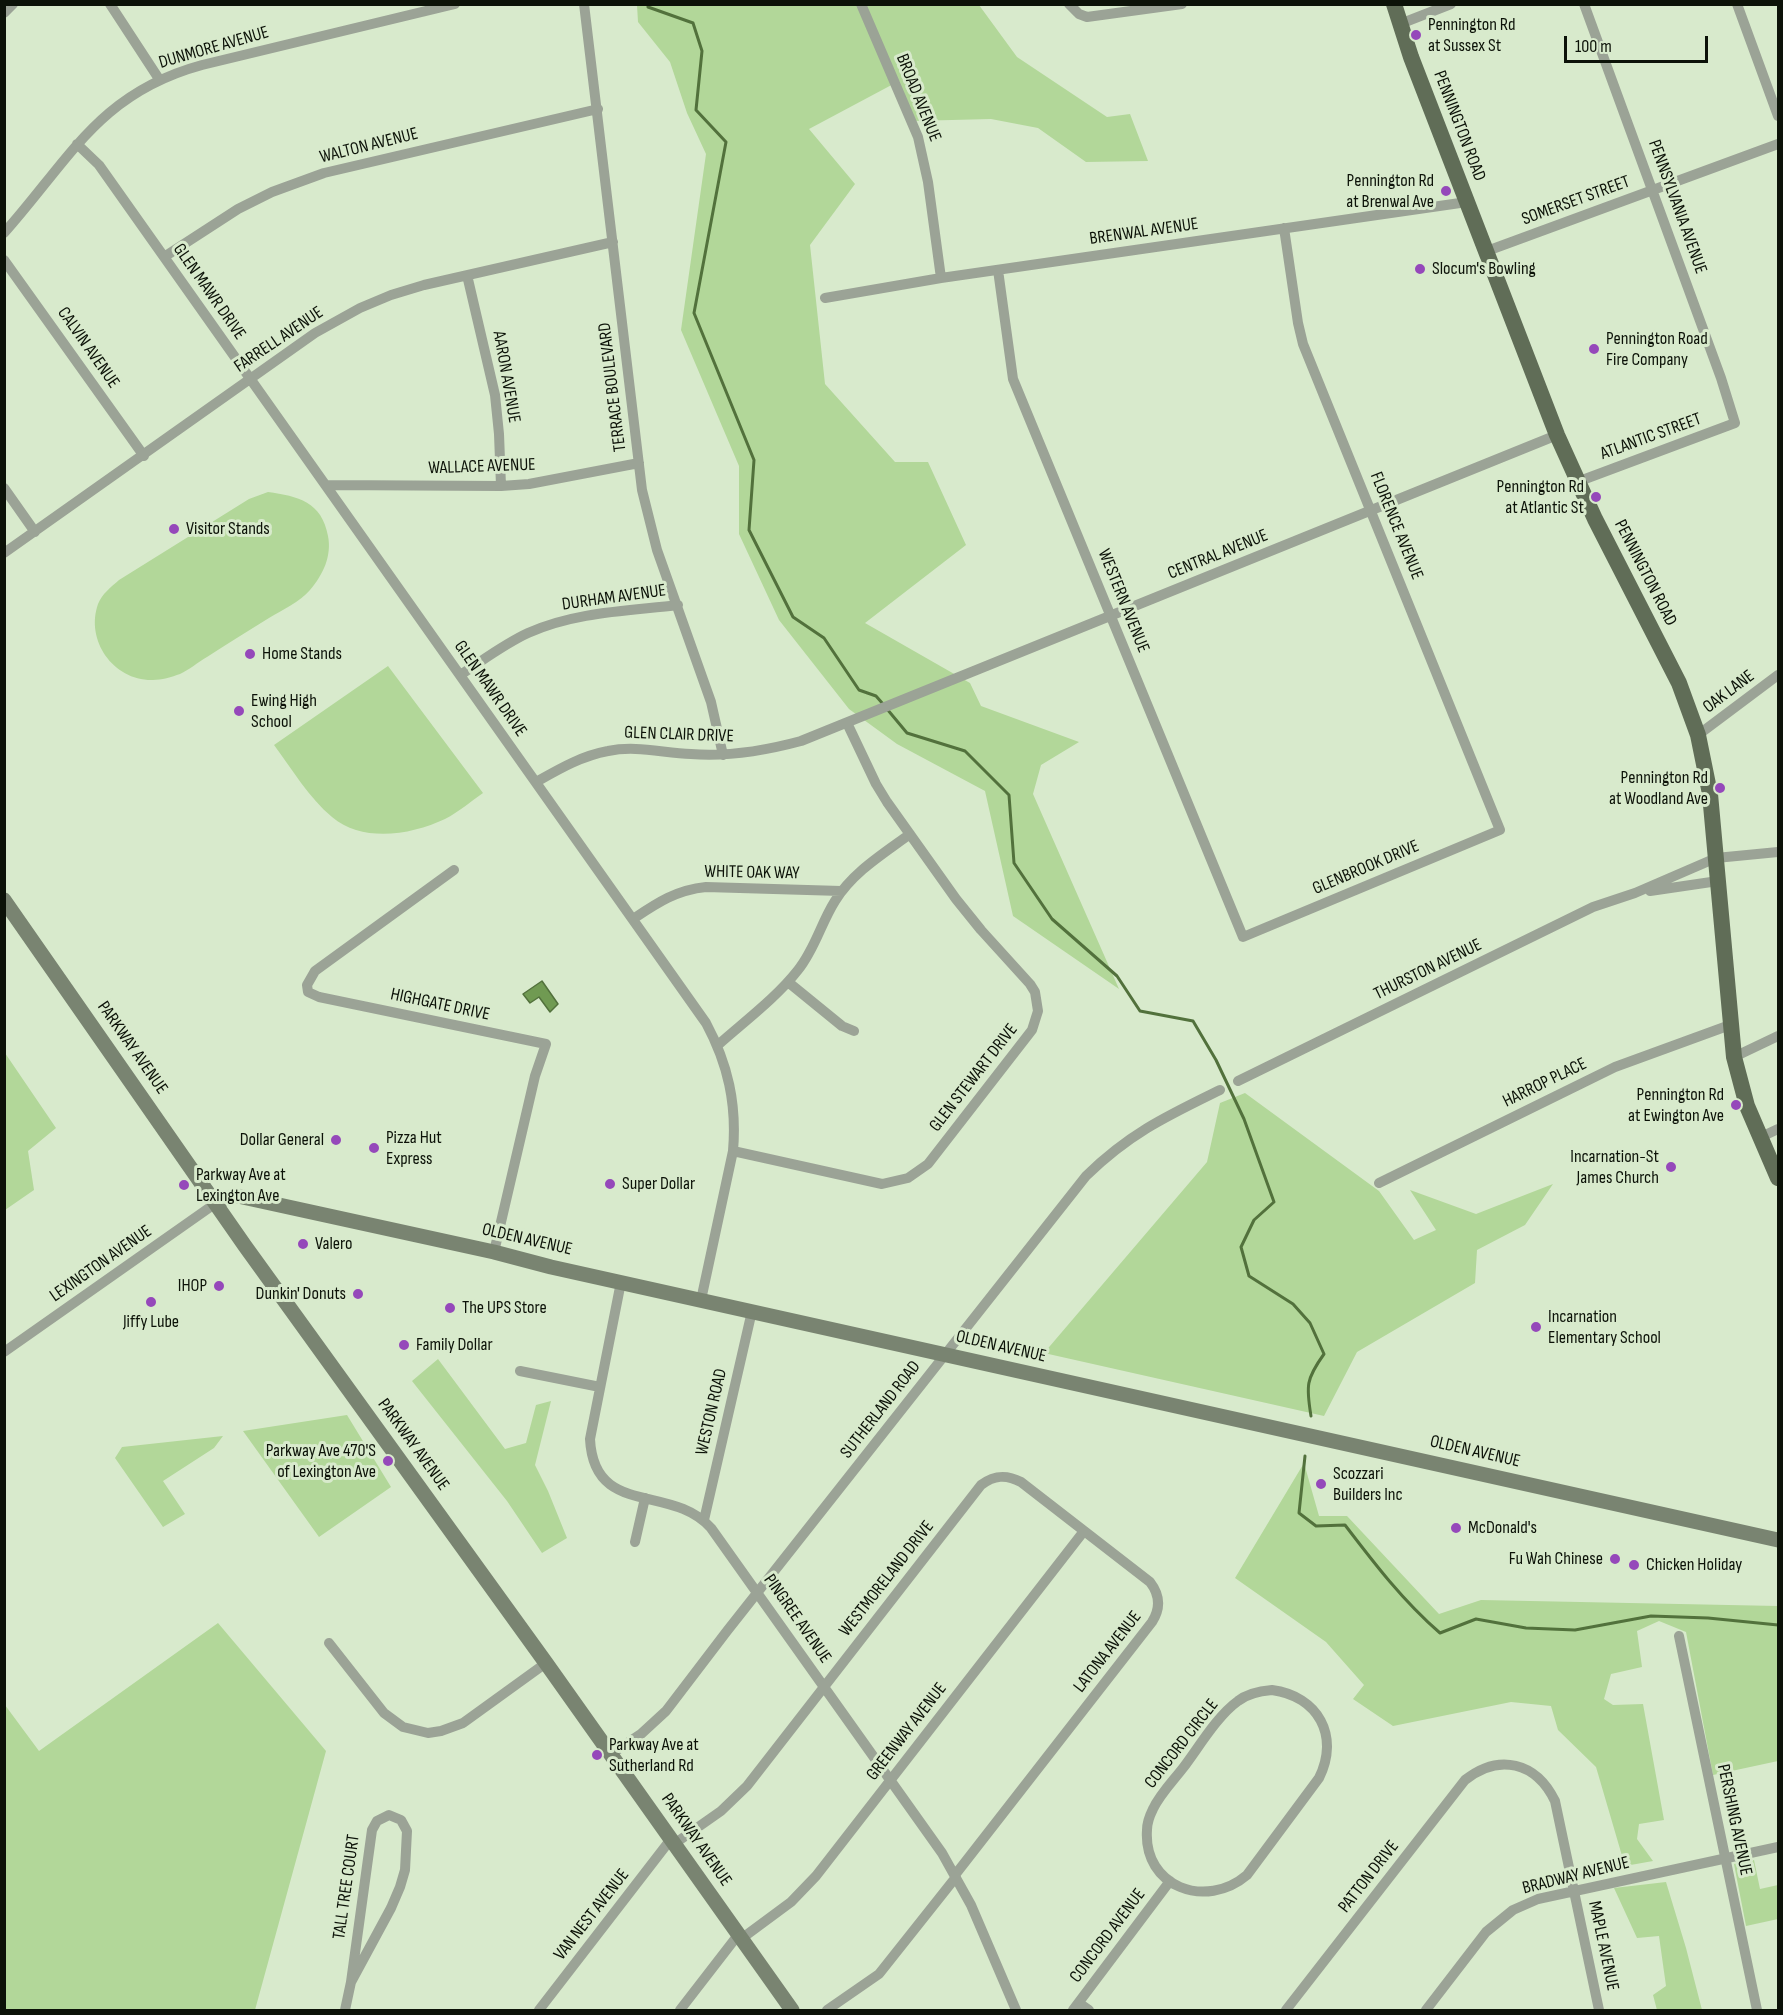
<!DOCTYPE html>
<style>
body{margin:0}
#map{position:relative;width:1783px;height:2015px;overflow:hidden;background:#d8eacc;font-family:"Sofia Sans Condensed",sans-serif}
canvas{display:block}
.frame{position:absolute;inset:0;border:6px solid #0c1208;pointer-events:none}
.scale{position:absolute;left:1564px;top:36px;width:144px;height:27px;box-sizing:border-box;border:3px solid #0c1208;border-top:0;padding-left:8px;font-size:18px;line-height:21px;white-space:nowrap;color:#0c1208;-webkit-text-stroke:4px #d8eacc;paint-order:stroke}
</style>
<div id="map">
<canvas width="1783" height="2015"></canvas>
<div class="frame"></div>
<div class="scale">100 m</div>
</div>
<script>
const c = document.querySelector('canvas').getContext('2d');
c.lineJoin = 'round';
function paint(path, color) {
  c.fillStyle = color;
  c.fill(path, 'evenodd');
}
function strokePath(path, color, width, dash) {
  c.strokeStyle = color;
  c.lineWidth = width;
  c.lineCap = dash ? 'butt' : 'round';
  c.setLineDash(dash || []);
  c.stroke(path);
}
function drawText(font, color, halo, rows, align = 'center') {
  c.font = font + ' "Sofia Sans Condensed",sans-serif';
  c.lineWidth = 6;
  c.setLineDash([]);
  c.textBaseline = 'middle';
  c.strokeStyle = halo;
  c.fillStyle = color;
  for (const [text, x, y, turn = 0] of rows) {
    c.save();
    c.translate(x, y);
    c.rotate((+turn || 0) * Math.PI / 180);
    c.textAlign = isNaN(turn) ? turn : align;
    if (halo) c.strokeText(text, 0, 0);
    c.fillText(text, 0, 0);
    c.restore();
  }
}
paint(new Path2D(`
 M637,5h342l38,52 90,60 23,-3 18,47 -62,1 -48,-34 -47,-9 -79,2 -13,-40 -90,48 46,55 -45,61 15,139 70,78h33l38,83 -101,78 105,60 11,23 98,36 -38,23 -8,29 86,195 -106,-73 -28,-125 -88,-47 -48,-35 -70,-89 -40,-86v-68l-58,-136 25,-176 -19,-41 -17,-51 -32,-40z
 M268,492c30,4 54,10 60,44 4,20 -5,39 -18,54 -10,12 -28,20 -41,28 -21,13 -42,26 -62,39 -9,5 -18,13 -27,17 -8,3 -19,6 -27,6 -39,1 -68,-39 -55,-76 4,-10 13,-17 21,-24l130,-81z
 M388,666l95,127c-12,8 -24,19 -38,26 -34,16 -82,24 -113,-2 -23,-19 -40,-48 -58,-72z
 M5,1053l51,75 -28,23 6,39 -29,20z
 M1245,1093l134,98 35,49 22,-10 -26,-40 66,24 77,-30 -28,41 -48,25 -2,33 -118,69 -33,64 -280,-63 163,-191 13,-59z
 M438,1359l67,90 21,-6 10,-38 15,-4 -16,64 13,26 19,47 -25,15 -35,-52 -95,-120z
 M347,1415l44,72 -72,50 -76,-106z
 M223,1436l-9,12 -51,33 22,33 -22,13 -48,-69 7,-11z
 M1304,1463l15,53h28l92,98 42,-14 297,6v155l-65,14 -27,-143 -27,-11 -22,10 5,36 -31,7 -7,25 9,6 30,-1 21,116 -25,4 -2,15 16,22 -28,5 -29,-99 -38,-37 -7,-24 -40,-4 -118,24 -40,-27 11,-14 -38,-43 -91,-64z
 M218,1623l108,128 -71,259h-250v-305l34,46z
 M1754,1860l6,29 18,-4v34l-32,7 -12,-62z
 M1666,1882l20,66 16,62h-45l-4,-15 13,-9 -7,-50 -22,2 -23,-50z`), '#b2d799');
const water = new Path2D(`
 M542,981l16,23 -8,8 -11,-15 -9,6 -7,-9z`);
paint(water, '#709a52');
strokePath(water, '#52713c', 1.5);
strokePath(new Path2D(`
 M648,4v3l45,16 9,28 -6,59 30,32 -32,171 60,147 -5,70 44,87 31,21 35,52 17,6 7,8
 M887,709l20,24 58,18 44,44 5,68 38,56 65,57 23,35 53,10 23,39 28,59 30,83 -20,18 -13,27 8,29 44,28 17,19 14,31c-18,25 -18,32 -13,62
 M1305,1456l-6,57 17,13 29,-1c29,38 58,76 95,108l36,-14 50,9 49,2 76,-14 57,2 70,7`), '#52713c', 3);
strokePath(new Path2D(`
 M110,4l49,75
 M584,4l58,486 15,60 54,152 12,53
 M861,4l57,133 10,45 13,96
 M1069,4l10,10 8,3 95,-13
 M1737,4l41,112
 M4,13l9,-9
 M1400,24l51,-20
 M77,144l22,21 607,858c22,41 31,81 27,128l-32,149
 M4,233c66,-74 95,-140 198,-168l253,-61
 M1487,251l291,-107
 M164,257l74,-48 34,-17 52,-19 274,-64
 M4,260l140,196
 M998,270l15,109 230,558 257,-107 -197,-486 -5,-21 -14,-95
 M467,275l28,120 4,39 2,52
 M825,298l116,-20 526,-76
 M1577,482l158,-59 -14,-45 -137,-374
 M326,485l175,1 28,-2 110,-21
 M4,488l31,44
 M4,553l311,-220 45,-25 31,-13 33,-10 189,-43
 M460,675c22,-14 44,-31 68,-42 46,-21 99,-22 150,-28
 M1698,735l80,-60
 M536,782c23,-13 45,-26 72,-31 28,-6 55,2 83,3 38,3 73,-3 110,-13l756,-306
 M454,870l-139,101 -8,14 1,7 11,5 227,47 -11,32 -41,176
 M1650,891l68,-10
 M633,919c24,-16 43,-29 73,-32l135,4
 M788,982l54,44 12,5
 M718,1045c27,-24 58,-47 80,-75 17,-21 23,-47 37,-69 18,-29 48,-47 75,-67
 M1734,1057l44,-21
 M1238,1081l355,-174 42,-14 81,-35 62,-6
 M1761,1137l17,-8
 M733,1151l149,33 26,-6 20,-14 104,-134 6,-19 -3,-19 -5,-8 -49,-54 -25,-31 -69,-97 -11,-18 -29,-61
 M1379,1183l236,-116 115,-42
 M621,1282l-31,157c4,79 81,44 121,89l231,325 29,52 45,105
 M4,1352l212,-149
 M520,1371l80,16
 M704,1520l48,-209
 M635,1542l10,-44
 M1679,1636l78,374
 M329,1643l55,70 19,14 25,6 13,-2 22,-8 83,-60
 M1272,1690c46,6 68,46 47,88l-72,97c-41,35 -104,12 -100,-45 0,-7 3,-15 6,-21 7,-15 20,-28 30,-41 16,-21 34,-52 55,-67 10,-8 22,-10 34,-11z
 M611,1754l30,-20 25,-23 61,-80 359,-455c44,-43 81,-60 134,-86
 M389,1815l12,5 6,11 -2,39 -5,17 -9,21 -40,74 21,-152 5,-9z
 M674,1844l47,-33 26,-25 234,-301c13,-10 25,-11 40,-3l129,100c10,13 11,26 2,40l-197,253
 M741,1939l50,-37 25,-26 268,-345
 M1079,2003l10,7
 M345,2010l6,-28
 M539,2010l132,-171
 M680,2010l58,-75
 M827,2010l52,-36 77,-97
 M1073,2010l97,-129
 M1286,2010l179,-230c34,-27 71,-18 90,21l44,209
 M1426,2010l60,-78 27,-22 25,-11 240,-52`), '#9ba396', 10);
strokePath(new Path2D(`
 M4,900l241,346 301,417 246,347
 M216,1203l11,-5 11,-2 256,56 57,15 1227,273`), '#798471', 15);
strokePath(new Path2D(`
 M1394,4l17,53 146,378 38,84 84,164 19,52 12,59 24,263 13,49 31,72`), '#606d57', 16);
for (const [x, y, r, color] of [
 [1416,35,6,"#9548ba"],
 [1446,191,6,"#9548ba"],
 [1420,269,6,"#9548ba"],
 [1594,349,6,"#9548ba"],
 [1596,497,6,"#9548ba"],
 [174,529,6,"#9548ba"],
 [250,654,6,"#9548ba"],
 [239,711,6,"#9548ba"],
 [1720,788,6,"#9548ba"],
 [1736,1105,6,"#9548ba"],
 [336,1140,6,"#9548ba"],
 [374,1148,6,"#9548ba"],
 [1671,1167,6,"#9548ba"],
 [610,1184,6,"#9548ba"],
 [184,1185,6,"#9548ba"],
 [303,1244,6,"#9548ba"],
 [219,1286,6,"#9548ba"],
 [358,1294,6,"#9548ba"],
 [151,1302,6,"#9548ba"],
 [450,1308,6,"#9548ba"],
 [1536,1327,6,"#9548ba"],
 [404,1345,6,"#9548ba"],
 [388,1461,6,"#9548ba"],
 [1321,1484,6,"#9548ba"],
 [1456,1528,6,"#9548ba"],
 [1615,1559,6,"#9548ba"],
 [1634,1565,6,"#9548ba"],
 [597,1755,6,"#9548ba"]
]) {
  const dot = new Path2D();
  dot.arc(x, y, r, 0, 2 * Math.PI);
  c.fillStyle = color;
  c.fill(dot);
  strokePath(dot, '#d8eacc', 2);
}
drawText('18px', '#0c1208', '#d8eacc', [
 ["Pennington Rd",1428,25],
 ["at Sussex St",1428,46],
 ["Pennington Rd",1434,181,"right"],
 ["at Brenwal Ave",1434,202,"right"],
 ["Slocum's Bowling",1432,269],
 ["Pennington Road",1606,339],
 ["Fire Company",1606,360],
 ["Pennington Rd",1584,487,"right"],
 ["at Atlantic St",1584,508,"right"],
 ["Visitor Stands",186,529],
 ["Home Stands",262,654],
 ["Ewing High",251,701],
 ["School",251,722],
 ["Pennington Rd",1708,778,"right"],
 ["at Woodland Ave",1708,799,"right"],
 ["Pennington Rd",1724,1095,"right"],
 ["at Ewington Ave",1724,1116,"right"],
 ["Pizza Hut",386,1138],
 ["Express",386,1159],
 ["Dollar General",324,1140,"right"],
 ["Incarnation-St",1659,1157,"right"],
 ["James Church",1659,1178,"right"],
 ["Parkway Ave at",196,1175],
 ["Lexington Ave",196,1196],
 ["Super Dollar",622,1184],
 ["Valero",315,1244],
 ["IHOP",207,1286,"right"],
 ["Dunkin' Donuts",346,1294,"right"],
 ["The UPS Store",462,1308],
 ["Incarnation",1548,1317],
 ["Elementary School",1548,1338],
 ["Jiffy Lube",151,1322,"center"],
 ["Family Dollar",416,1345],
 ["Parkway Ave 470'S",376,1451,"right"],
 ["of Lexington Ave",376,1472,"right"],
 ["Scozzari",1333,1474],
 ["Builders Inc",1333,1495],
 ["McDonald's",1468,1528],
 ["Fu Wah Chinese",1603,1559,"right"],
 ["Chicken Holiday",1646,1565],
 ["Parkway Ave at",609,1745],
 ["Sutherland Rd",609,1766]
], 'left');
drawText('18px', '#0c1208', '#d8eacc', [
 ["DUNMORE AVENUE",214,48,-16],
 ["BROAD AVENUE",918,98,68],
 ["PENNINGTON ROAD",1459,126,69],
 ["WALTON AVENUE",369,146,-14],
 ["SOMERSET STREET",1576,201,-20],
 ["PENNSYLVANIA AVENUE",1677,207,70],
 ["BRENWAL AVENUE",1144,232,-8],
 ["GLEN MAWR DRIVE",209,292,55],
 ["FARRELL AVENUE",279,340,-34],
 ["CALVIN AVENUE",88,348,55],
 ["AARON AVENUE",506,377,80],
 ["TERRACE BOULEVARD",613,387,-97],
 ["ATLANTIC STREET",1651,437,-20],
 ["WALLACE AVENUE",482,467,-2],
 ["FLORENCE AVENUE",1396,526,68],
 ["CENTRAL AVENUE",1218,555,-22],
 ["PENNINGTON ROAD",1645,573,63],
 ["DURHAM AVENUE",614,598,-8],
 ["WESTERN AVENUE",1123,601,68],
 ["GLEN MAWR DRIVE",490,689,55],
 ["OAK LANE",1729,692,-37],
 ["GLEN CLAIR DRIVE",679,735,2],
 ["GLENBROOK DRIVE",1366,868,-23],
 ["WHITE OAK WAY",752,873,1],
 ["THURSTON AVENUE",1428,970,-26],
 ["HIGHGATE DRIVE",440,1005,12],
 ["PARKWAY AVENUE",132,1048,55],
 ["GLEN STEWART DRIVE",974,1078,-52],
 ["HARROP PLACE",1545,1083,-26],
 ["OLDEN AVENUE",527,1240,13],
 ["LEXINGTON AVENUE",101,1264,-35],
 ["OLDEN AVENUE",1001,1347,13],
 ["SUTHERLAND ROAD",881,1410,-52],
 ["WESTON ROAD",712,1412,-77],
 ["PARKWAY AVENUE",413,1445,54],
 ["OLDEN AVENUE",1475,1452,13],
 ["WESTMORELAND DRIVE",887,1579,-52],
 ["PINGREE AVENUE",797,1619,55],
 ["LATONA AVENUE",1108,1652,-52],
 ["GREENWAY AVENUE",907,1732,-52],
 ["CONCORD CIRCLE",1182,1744,-52],
 ["PERSHING AVENUE",1734,1820,78],
 ["PARKWAY AVENUE",696,1840,55],
 ["BRADWAY AVENUE",1576,1876,-14],
 ["PATTON DRIVE",1369,1877,-52],
 ["TALL TREE COURT",347,1887,-82],
 ["VAN NEST AVENUE",592,1915,-52],
 ["CONCORD AVENUE",1108,1936,-53],
 ["MAPLE AVENUE",1603,1946,78]
]);
</script>
